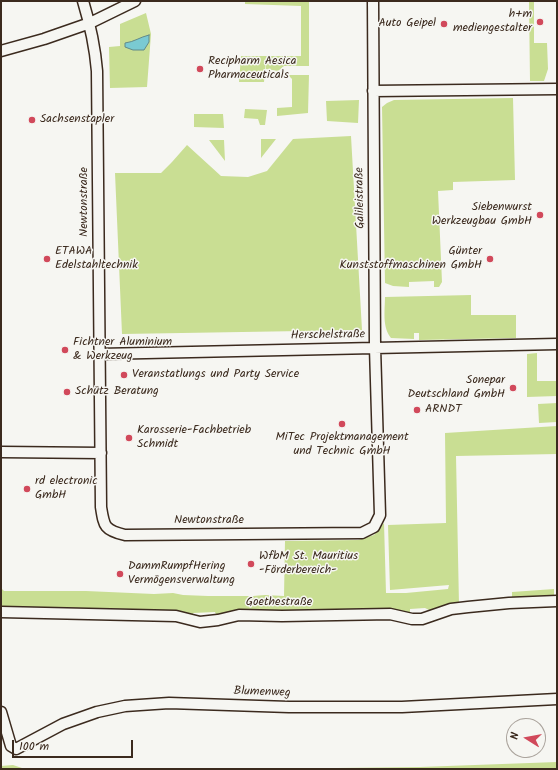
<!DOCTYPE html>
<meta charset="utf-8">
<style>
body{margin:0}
#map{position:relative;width:558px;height:770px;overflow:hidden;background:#f6f6f2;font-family:Kalam,sans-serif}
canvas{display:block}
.frame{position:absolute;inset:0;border:2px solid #3b2a1e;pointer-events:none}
.north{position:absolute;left:506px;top:718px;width:40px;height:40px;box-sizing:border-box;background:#f6f6f2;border:1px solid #aba49d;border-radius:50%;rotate:281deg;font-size:11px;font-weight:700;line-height:16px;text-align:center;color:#3b2a1e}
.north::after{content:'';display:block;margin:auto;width:14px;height:18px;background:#d1495b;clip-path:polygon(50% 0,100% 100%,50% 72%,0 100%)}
.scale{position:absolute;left:12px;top:740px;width:121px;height:18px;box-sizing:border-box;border:2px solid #3b2a1e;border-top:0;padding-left:5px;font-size:12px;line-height:14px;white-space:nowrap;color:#3b2a1e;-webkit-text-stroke:3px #f6f6f2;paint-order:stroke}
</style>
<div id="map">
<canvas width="558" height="770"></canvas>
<div class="frame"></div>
<div class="north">N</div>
<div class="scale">100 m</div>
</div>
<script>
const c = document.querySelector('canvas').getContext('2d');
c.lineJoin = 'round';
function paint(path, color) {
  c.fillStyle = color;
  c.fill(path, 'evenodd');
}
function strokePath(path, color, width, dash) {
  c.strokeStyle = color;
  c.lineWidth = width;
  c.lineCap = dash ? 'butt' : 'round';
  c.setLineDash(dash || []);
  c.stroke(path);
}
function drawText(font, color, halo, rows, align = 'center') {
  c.font = font + ' Kalam,sans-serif';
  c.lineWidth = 3;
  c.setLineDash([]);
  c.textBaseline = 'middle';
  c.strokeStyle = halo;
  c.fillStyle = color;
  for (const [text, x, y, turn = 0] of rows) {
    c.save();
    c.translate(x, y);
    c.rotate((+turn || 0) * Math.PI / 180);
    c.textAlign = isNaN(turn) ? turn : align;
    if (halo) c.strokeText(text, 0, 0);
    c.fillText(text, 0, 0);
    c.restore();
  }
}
paint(new Path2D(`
 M245,1h64v65h-25l-6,5 -12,-2v-8l-2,21h-25l2,-26h60v-50l-56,-2z
 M529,1h5v42h13l1,26 -4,12h-14z
 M146,13l5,21 -4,53 -37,1 -1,-41 11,-1v-22z
 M288,75h21l-1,38 -31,3v-8l15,-1v-28z
 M513,98l2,82 -62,2v8l-15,1 4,91 -3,5h-5v-6l-25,1v5l-16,-1 -8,-3 -3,-176 5,-4 7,-3z
 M359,100l-1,23 -31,-2 -1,-20z
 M245,109l22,1 -2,15h-5l-2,-6 -14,-1z
 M194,114h29l1,14 -30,-1z
 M351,136l11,194 -240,4 -7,-161h46l11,-11 15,-17 34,31 27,1 19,-6 26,-32z
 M261,139h15l-15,19z
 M209,140h15l1,21z
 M471,295v20h45v23l-97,2v-7h-5v6l-23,-1c-9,-11 -6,-28 -6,-41z
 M537,353v28h20v15l-30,1v-43z
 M557,403v19l-18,1 -1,-19z
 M557,426v28l-101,2 3,149 -26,7 -8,-4 -15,1v6l-193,2 -2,-5 -22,1 1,6 -193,-11v-27l1,8 2,2h82l68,3 19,-1 10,2 25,1h45l12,-1 19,1 1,-55 73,-1 16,-5 10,-12 2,70h20l42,-4 1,-4 -59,5 -2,-65 58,-2 -1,-90z
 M554,589v8l-42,2v-7z
 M557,762v7h-304l167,-2z
 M13,765l12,4h24h-48v-3z`), '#c9de93');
const water = new Path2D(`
 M149,35v7l-5,8h-11l-8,-3v-4c9,-1 15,-6 24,-8z`);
paint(water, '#7acad2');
strokePath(water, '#618a8a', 1);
const minor = new Path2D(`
 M83,1c7,23 12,46 14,70l4,436c3,19 3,23 24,28l237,-2 12,-6 6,-12 -5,-168 -2,-346
 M1,51l43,-12 46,-16 45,-22
 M373,91l184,-2
 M100,354l457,-10
 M1,452l100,1
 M1,612l175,4 24,6 18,-2 21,-5 43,1 108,-2 22,5h10l29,-10 17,-2 41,-4 48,-2
 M1,712l10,34 5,3 47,-25 34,-12 28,-6 44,-3 120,4h113l155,-8`);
strokePath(minor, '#3b2a1e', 13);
strokePath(minor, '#f6f6f2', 10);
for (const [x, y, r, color] of [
 [540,22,4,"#d1495b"],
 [444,24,4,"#d1495b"],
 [200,69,4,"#d1495b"],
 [32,120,4,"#d1495b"],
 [540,215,4,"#d1495b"],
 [47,259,4,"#d1495b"],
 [490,259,4,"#d1495b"],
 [65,350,4,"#d1495b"],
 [124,375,4,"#d1495b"],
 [513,388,4,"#d1495b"],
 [67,392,4,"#d1495b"],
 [417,410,4,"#d1495b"],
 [342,424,4,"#d1495b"],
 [129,438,4,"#d1495b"],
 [27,489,4,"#d1495b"],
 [251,564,4,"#d1495b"],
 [120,574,4,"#d1495b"]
]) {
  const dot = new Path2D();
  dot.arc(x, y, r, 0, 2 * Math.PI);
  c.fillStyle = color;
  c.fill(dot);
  strokePath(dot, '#f6f6f2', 1.5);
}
drawText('12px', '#3b2a1e', '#f6f6f2', [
 ["h+m",532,15,"right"],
 ["mediengestalter",532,29,"right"],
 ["Auto Geipel",436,24,"right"],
 ["Recipharm Aesica",208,62],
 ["Pharmaceuticals",208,76],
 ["Sachsenstapler",40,120],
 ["Siebenwurst",532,208,"right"],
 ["Werkzeugbau GmbH",532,222,"right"],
 ["ETAWA",55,252],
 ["Edelstahltechnik",55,266],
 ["Günter",482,252,"right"],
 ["Kunststoffmaschinen GmbH",482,266,"right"],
 ["Fichtner Aluminium",73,343],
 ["& Werkzeug",73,357],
 ["Veranstatlungs und Party Service",132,375],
 ["Sonepar",505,381,"right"],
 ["Deutschland GmbH",505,395,"right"],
 ["Schütz Beratung",75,392],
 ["ARNDT",425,410],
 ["Karosserie-Fachbetrieb",137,431],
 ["Schmidt",137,445],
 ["MiTec Projektmanagement",342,438,"center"],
 ["und Technic GmbH",342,452,"center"],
 ["rd electronic",35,482],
 ["GmbH",35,496],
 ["WfbM St. Mauritius",259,557],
 ["-Förderbereich-",259,571],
 ["DammRumpfHering",128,567],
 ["Vermögensverwaltung",128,581]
], 'left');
drawText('12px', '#3b2a1e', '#f6f6f2', [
 ["Galileistraße",361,198,-91],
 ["Newtonstraße",85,202,-90],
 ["Herschelstraße",328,336,-1],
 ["Newtonstraße",209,521],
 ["Goethestraße",279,603],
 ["Blumenweg",262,693,2]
]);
</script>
